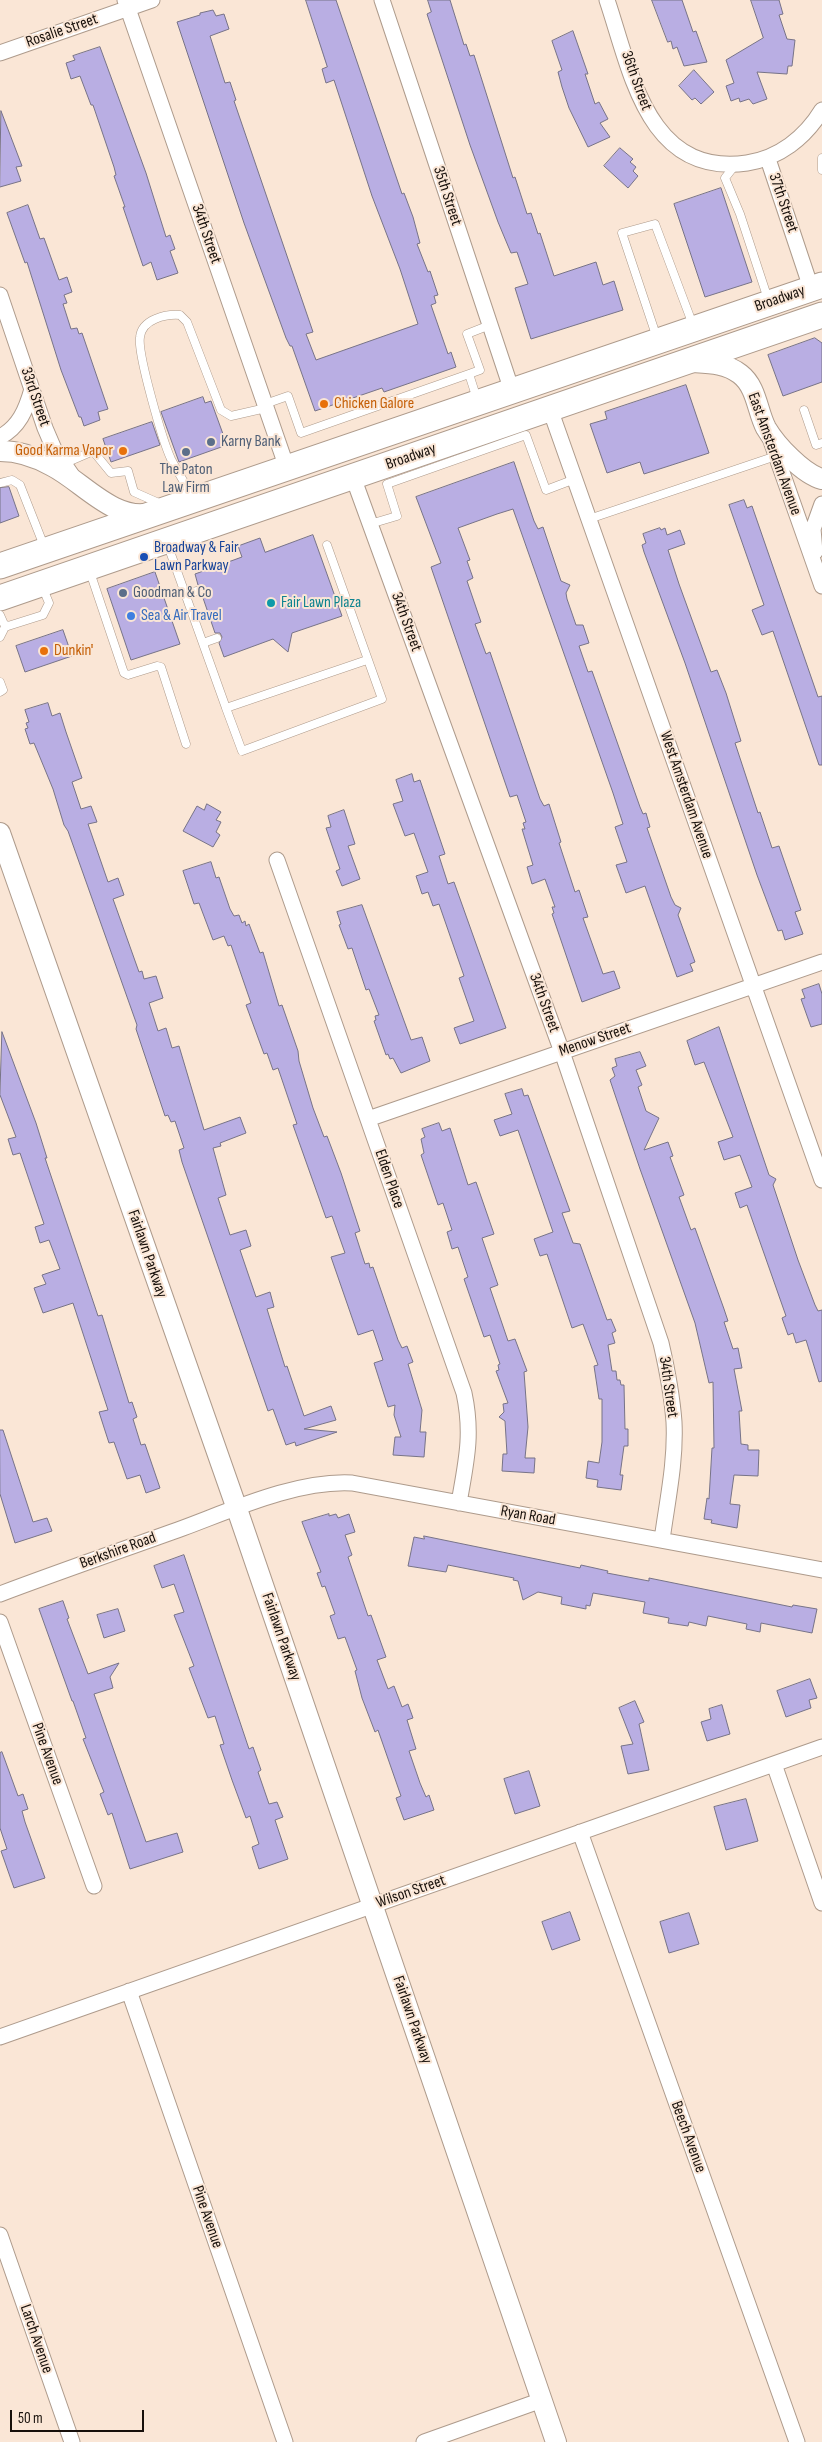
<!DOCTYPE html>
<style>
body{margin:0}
#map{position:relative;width:822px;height:2442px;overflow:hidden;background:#fae6d6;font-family:"Sofia Sans Condensed",sans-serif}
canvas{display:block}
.scale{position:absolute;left:10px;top:2410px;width:134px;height:22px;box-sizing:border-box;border:2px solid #17100b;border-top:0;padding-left:6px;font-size:15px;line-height:18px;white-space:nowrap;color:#17100b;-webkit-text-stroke:4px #fae6d6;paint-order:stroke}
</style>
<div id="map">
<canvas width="822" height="2442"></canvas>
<div class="scale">50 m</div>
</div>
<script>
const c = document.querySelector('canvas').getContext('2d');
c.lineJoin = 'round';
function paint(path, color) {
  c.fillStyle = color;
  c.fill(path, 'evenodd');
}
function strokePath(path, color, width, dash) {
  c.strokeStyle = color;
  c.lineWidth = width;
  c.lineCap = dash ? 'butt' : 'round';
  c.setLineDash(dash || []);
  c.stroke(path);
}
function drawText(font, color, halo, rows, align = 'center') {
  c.font = font + ' "Sofia Sans Condensed",sans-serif';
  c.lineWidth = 4;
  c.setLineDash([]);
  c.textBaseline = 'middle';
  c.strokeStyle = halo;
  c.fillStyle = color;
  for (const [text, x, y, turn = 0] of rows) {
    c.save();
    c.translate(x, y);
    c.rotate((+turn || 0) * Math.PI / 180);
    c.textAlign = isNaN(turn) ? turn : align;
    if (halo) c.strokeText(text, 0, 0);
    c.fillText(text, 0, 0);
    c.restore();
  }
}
const building = new Path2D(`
 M306,0h30l66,194 2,-1 9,24 7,26 -3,1 11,28 2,-1 8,24 -4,1 2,7 -5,2 17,49 3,-2 5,15 -72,25 -2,-4 -67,23 -23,-65h-2l-4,-8 -42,-115 -67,-201 23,-7v-2l13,-3 3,6 8,-2 5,15 -19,7 15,47 5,-1 6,18 -2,1 79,231 -7,2 10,26 102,-36 -18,-55 -28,-73 -38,-116 -8,3 -4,-14 5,-2z
 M428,0h22l14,45 2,-1 4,12 4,-1 39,123 2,-1 12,37 4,-1 7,21 2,-1 14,43 42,-14 7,23 11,-4 9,29 -92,29 -16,-51 13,-4 -11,-32 -6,1 -13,-31 -28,-77 -43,-131 4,-2z
 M652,0h30l11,32 3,-1 11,31 -23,4 -7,-19 -4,2 -2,-8 -3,1z
 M751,0h28l4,14 -4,1 8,24 8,1 -3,26h-4l-1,8 -30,-2 10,27 -14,5 -4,-5 -9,3 -1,-4 -8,3 -5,-15 8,-3 -8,-23 37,-22z
 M573,31l15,43h-3l10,30 4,-2 9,17 -8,4 10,14 -22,10 -19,-39 -7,-21 -4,-15 4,-2 -10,-29z
 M100,47l46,126 20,64 4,-2 5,14 -5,2 8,22 -21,7 -6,-18 -8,4 -20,-59h2l-11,-31 2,-1 -2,-8 -21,-62h-2l-11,-29 -9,3 -5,-16 9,-3 -2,-4z
 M694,70l20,22 -13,12 -6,-6 -3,2 -13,-14z
 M1,111l21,55 -6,1 5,14 -21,6z
 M620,148l13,11 -3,3 6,5 -3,4 5,5 -10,12 -24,-22z
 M721,188l31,94 -47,15 -31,-93z
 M28,205l12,34 4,-1 15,42 8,-3 5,15 -8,3 3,8 -4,1 8,25 6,-1 2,6 3,-1 26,76 -10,3 2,8 -16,6 -3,-9h-2l-18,-47 -34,-108 -2,1 -18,-50z
 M815,338l7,5v39l-39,14 -15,-41z
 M686,385l23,68 -65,21 -4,-12 -33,11 -17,-49 17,-5 -2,-7z
 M203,397l2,6 6,-2 16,44 -48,17 -18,-50z
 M152,422l8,23 -49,17 -8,-23z
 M514,462l20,59 4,8 5,-2 18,54 9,4 -4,8 1,6 9,26h7l6,18 -10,3 9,26 4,-1 48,136 3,7 3,-1 4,14 -3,1 24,69 4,8 6,3 -3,7 17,47 -5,2 3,7 -16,6 -32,-91 -19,7 -10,-28 11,-3 -12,-35 8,-3 -10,-31 -100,-284 -16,5 -39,14 12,32 -3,1 6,17 -6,3 14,41 -6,2 11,30 4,-2 50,147 4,7 5,-2 12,38 -2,1 16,49 4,-2 9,27 -5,1 20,56 11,-3 6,17 -38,14 -30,-88 2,-1 -2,-6h3l-10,-28 -13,5 -5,-17 6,-2 -11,-36h3l-2,-6 3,-1 -9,-27 -7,2 -79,-230 10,-4 -25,-66z
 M9,487l10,29 -19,7v-35z
 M744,500l3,8 5,-2 66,191 4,-1v69h-3l-46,-134 -11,4 -10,-25 12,-5 -35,-100z
 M660,528l1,2 4,-2 2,7 13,-5 5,14 -17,6 11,34 32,88 6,-2 9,23 15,48 -6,2 2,6 21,64 2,-1 12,36 7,-2 22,64 -6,2 8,22 -18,6 -3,-10 -4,1 -21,-56 -72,-212 -41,-111 -2,-7 4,-2 -3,-9z
 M313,535l29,81 -50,17 -4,19 -15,-13 -49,18 -5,-14 3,-6 -2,-4h-5l-13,-38 3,-7 -7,-3 -3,-11 47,-17 -4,-11 22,-8 5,14z
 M155,572l25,72 -49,16 -24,-71z
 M63,630l9,26 -47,16 -9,-26z
 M48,703l4,13 8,-3 6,19 16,46 -10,4 9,27 10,-3 6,16 -9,2 20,58 10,-4 6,17 -11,4 26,73 3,-1 2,8 12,-3 7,22 -14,5 9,28 8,-3 6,20 7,-2 25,84 36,-13 6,16 -26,10 1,3 -8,2 13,47 -8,3 12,37 16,-5 5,16 -11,4 16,47 14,-5 4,15 -7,2 18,58 2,-1 17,50 27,-10 5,14 -32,9 33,3 -41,14 -1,-4 -9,3 -13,-36 -5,2 -86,-249 -3,-12 5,-2 -9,-27 -4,1 -3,-7 -3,1 -29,-87 1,-4 -69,-194 -4,-6 -11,-36 -19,-46 -4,1 -5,-15 3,-1 -2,-5 3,-1 -4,-12z
 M412,774l2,8 6,-2 25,74 -6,2 9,28 6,-2 52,146 -46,16 -6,-16 20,-7 -15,-43 5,-2 -25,-72 -6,2 -5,-14 -6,2 -6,-18 12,-4 -14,-39 -9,3 -12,-32 10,-3 -7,-21z
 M207,804l14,8 -5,8 5,2 -5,10 4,3 -7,12 -30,-16 14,-25 7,4z
 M344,810l11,34 -7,2 12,33 -18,7 -6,-15 4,-2 -14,-41 5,-1 -3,-11z
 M211,862l5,16 3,-1 11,32 4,7 5,-1 3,8 3,-2 1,5 3,-2 11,29 3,-1 16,54 3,-1 16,46 1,10 14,47 11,29 3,-1 14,37 19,58 -5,2 10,31 4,-1 1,5 3,-1 25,73 4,8 5,-2 6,16 -5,2 14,46 -2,22h6l-2,25 -31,-2 2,-18h6l-7,-22 1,-10 -7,2 -14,-44 9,-3 -10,-30 -15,5 -27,-78 14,-4 -13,-37 -6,2 -33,-93 4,-1 -19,-56 -5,2 -6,-17 -3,1 -18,-49 5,-2 -20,-58 -3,1 -4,-10 -11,4 -14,-37 -5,1 -11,-33z
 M362,905l49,135 11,-3 8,24 -29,12 -8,-15 -3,1 -2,-5 -2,1 -12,-34 2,-1 -1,-4 4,-1 -10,-26 -3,1 -14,-42 -4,1 -9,-24 2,-1 -4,-12z
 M819,984l3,10v30l-11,3 -10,-28 4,-1 -3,-8z
 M719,1027l50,148 7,4 -3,6 25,75 17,45 3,6 4,-1v71l-3,1 -13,-42 -10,3 -3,-10 -5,2 -6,-17 4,-2 -39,-111 -7,3 -5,-15 17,-6 -12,-32 -16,5 -6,-18 15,-5 -29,-75 -9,3 -8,-24z
 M2,1032l34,91 11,35h-2l53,158 4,-1 27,88 3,-1 5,15 -4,2 8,26 4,-1 15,44 -14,5 -6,-18 -13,4 -13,-37 -5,1 -10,-31 9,-2 -35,-107 -30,10 -9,-25 12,-4 -4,-9 18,-6 -11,-29 -9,3 -5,-16 9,-3 -24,-71 -7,2 -5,-16 8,-2 -16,-42z
 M640,1052l6,14 -10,4 6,15 -4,2 8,24 13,7 -15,32 24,-8 5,14 -3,1 14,38 -5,2 12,33 4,-2 29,81 4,12 -4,1 9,27 5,-1 4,20 -8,1 8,42h-3l2,33 7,1v5h11l-1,26 -24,-1 -4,29 10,1 -3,23 -26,-5 1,-3 -8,-1 3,-21 2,1 3,-51h2l-1,-66 -4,1 -14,-60 -55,-154 -30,-89 5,-4 -3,-8 5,-2 -2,-7z
 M522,1089l2,7 4,-1 42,116 -8,2 11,30 7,1 27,76 4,-1 5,12 -4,2 3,10 -7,2 4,26h4l1,9h3l1,5h3l1,44h3v17h-4l-4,29h3l-2,15 -24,-3 1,-7 -12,-2 2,-17 11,2 3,-21v-43h-3l-5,-33 4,-1 -15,-41 -11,4 -25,-74 -7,2 -6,-17 19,-7 -35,-102 -18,6 -6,-16 18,-6 -7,-20z
 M439,1123l3,8 8,-3 18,57 8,-3 18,52 -12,4 16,47 -8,3 18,53 7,-2 12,32 -3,1 4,55 -3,31h10l-1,15 -32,-2 1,-17h4l-2,-33 -6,-4 5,-5 -1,-8 5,-1 -12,-32 3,-1 -1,-5 2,-1 -10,-29 -6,2 -20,-58 4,-2 -10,-30 -6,2 -5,-17 5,-2 -9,-27 -5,2 -17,-50 3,-2 -3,-14 4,-2 -3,-8z
 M0,1430h3l30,92 14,-4 5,13 -37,12 -15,-49z
 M329,1514v2l7,-2 2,4 11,-4 6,18 -10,3 7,20 -4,2 20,59 3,-1 15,42 -9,3 11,29 6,-3 8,21 6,-3 5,14 -6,2 9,29 -7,2 11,32 6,14 3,-2 5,15 -30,10 -8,-22 5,-2 -23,-66 -3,2 -13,-34 -7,-27 2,-1 -12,-33 -7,2 -8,-23 5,-2 -10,-28 -3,1 -5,-14 4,-1 -19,-50z
 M424,1536l156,32 1,-3 27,6 -1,2 42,8v-3l143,29 1,-2 24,4 -5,24 -51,-10 -1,9 -14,-3 1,-5 -39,-8 -2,10 -17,-4 -1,4 -20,-3 1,-5 -26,-5 2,-11 -52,-9 -3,13 -4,-1v4l-25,-5 1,-7 -24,-5 -15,8 -5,-19 -5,-1 1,-2 -66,-13 -2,7 -38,-6 6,-29 10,2z
 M184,1555l65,194 4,-2 8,23 -3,2 11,32 8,-2 6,15 -8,3 13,39 -29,10 -7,-22 7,-3 -9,-28 -4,2 -14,-38 -12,-35 4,-1 -9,-28 -7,2 -19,-50 5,-2 -20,-51 10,-3 -10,-28 -12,4 -8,-22z
 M63,1601l6,17 -2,1 21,55 31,-11 -9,14 3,11 -19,6 52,148 31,-9 6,19 -53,17 -18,-56 -4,2 -8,-21 4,-2 -21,-53 3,-1 -13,-37h-1l-33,-92z
 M118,1609l7,22 -21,7 -7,-23z
 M810,1679l7,19 -8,2 2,8 -25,9 -9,-26z
 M635,1701l9,21 -5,2 10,46 -21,4 -7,-28 12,-2 -14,-36z
 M722,1705l8,29 -23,7 -6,-19 10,-3 -2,-10z
 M2,1752l16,44 5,-2 5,15 -6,2 3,11 20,56 -31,10 -13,-37 6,-2 -7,-21v-75z
 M529,1771l11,35 -25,8 -11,-35z
 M746,1799l12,42 -32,9 -12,-43z
 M570,1912l10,28 -28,10 -10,-28z
 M689,1913l10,31 -30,9 -9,-31z`);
paint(building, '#b9aee3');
strokePath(building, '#777387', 1);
const service = new Path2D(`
 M822,158v12
 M736,164l-11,14 15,36 28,85
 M657,338l-35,-105 33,-9 38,101
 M469,374l8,25
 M265,404l23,-8 13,37 168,-59 11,-4 -13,-36 23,-9
 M804,410l12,35 6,-2
 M63,464l30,-13 18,22 17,-2 6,21 27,12
 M0,483l12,-3 8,5 24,61
 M192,496c-7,-13 -15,-25 -21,-37 -8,-17 -34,-106 -31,-122 2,-18 26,-23 40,-22l7,7 34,88 10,6 35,-8
 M589,519l187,-63
 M370,524l27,-8 -10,-32 139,-49 20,55 29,-11
 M167,543l59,165 141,-48
 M90,572l34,101 4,2 29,-9 4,1 25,77
 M185,594l15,-4
 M0,615l4,9 4,2 35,-11 6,-12 -7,-17
 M0,637l6,-12
 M203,643l14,-5
 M0,682l3,8 -3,2
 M226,708l16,43 140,-52 -55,-154`);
const minor = new Path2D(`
 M125,0l162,468
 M382,0l130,391
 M607,0c24,71 40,177 140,163 32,-5 58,-25 75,-53
 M0,53l152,-53
 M768,159l43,129
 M0,295l45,133 9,21 17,25
 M550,409l272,771
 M0,437c19,-10 26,-27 32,-48
 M771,441l51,145
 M353,477l209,575 99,291c6,26 11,52 13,79 2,40 -7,80 -12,118
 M815,552l-2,-23 9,-25
 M277,860l187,533c9,42 2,69 -5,110
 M368,1119l454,-157
 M0,1594c61,-23 122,-44 183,-66 51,-19 115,-48 169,-45l470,87
 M0,1622l94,264
 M774,1764l48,139
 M580,1832l217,610
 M129,1991l156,451
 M0,2037l822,-290
 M0,2235l72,207
 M424,2442l118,-42`);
const tertiary = new Path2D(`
 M692,362c17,1 34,1 48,12 17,13 17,37 26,54 10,17 37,46 56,51
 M0,451c18,0 36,6 52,15 30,15 62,56 99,47
 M0,833l237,676 319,933`);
const primary = new Path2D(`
 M0,566l822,-281
 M0,598l822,-283`);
strokePath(service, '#ae9b8c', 9);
strokePath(minor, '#ae9b8c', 17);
strokePath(tertiary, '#ae9b8c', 22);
strokePath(primary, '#ae9b8c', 27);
strokePath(service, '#fff', 8);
strokePath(minor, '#fff', 15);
strokePath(tertiary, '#fff', 20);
strokePath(primary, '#fff', 25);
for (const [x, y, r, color] of [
 [324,404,5,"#e8710a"],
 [211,442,5,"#5c6f8a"],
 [123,451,5,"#e8710a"],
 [186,452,5,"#5c6f8a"],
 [144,557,5,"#1a4fb4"],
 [123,593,5,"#5c6f8a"],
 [271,603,5,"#0f9aa8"],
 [131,616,5,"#3f7fe0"],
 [44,651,5,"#e8710a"]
]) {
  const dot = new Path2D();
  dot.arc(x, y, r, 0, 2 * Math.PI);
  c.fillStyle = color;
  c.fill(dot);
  strokePath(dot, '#fae6d6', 2);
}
drawText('16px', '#17100b', '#fae6d6', [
 ["Rosalie Street",62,31,-19],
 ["36th Street",636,81,70],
 ["35th Street",447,196,72],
 ["37th Street",783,203,71],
 ["34th Street",206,234,71],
 ["Broadway",780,299,-19],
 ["33rd Street",35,397,71],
 ["East Amsterdam Avenue",774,454,70],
 ["Broadway",411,457,-19],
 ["34th Street",406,622,70],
 ["West Amsterdam Avenue",686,795,71],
 ["34th Street",544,1003,70],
 ["Menow Street",595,1040,-19],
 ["Elden Place",389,1179,71],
 ["Fairlawn Parkway",147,1254,71],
 ["34th Street",668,1387,82],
 ["Ryan Road",528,1516,10],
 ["Berkshire Road",118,1551,-20],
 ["Fairlawn Parkway",281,1637,71],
 ["Pine Avenue",47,1754,70],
 ["Wilson Street",411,1892,-19],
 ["Fairlawn Parkway",412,2020,71],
 ["Beech Avenue",688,2137,70],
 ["Pine Avenue",207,2217,71],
 ["Larch Avenue",36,2339,71]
]);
drawText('16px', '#c56008', '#fae6d6', [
 ["Chicken Galore",334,404],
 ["Good Karma Vapor",113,451,"right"],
 ["Dunkin'",54,651]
], 'left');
drawText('16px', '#4e5e75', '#fae6d6', [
 ["Karny Bank",221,442],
 ["The Paton",186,470,"center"],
 ["Law Firm",186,488,"center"],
 ["Goodman & Co",133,593]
], 'left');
drawText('16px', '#164399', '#fae6d6', [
 ["Broadway & Fair",154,548],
 ["Lawn Parkway",154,566]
], 'left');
drawText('16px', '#0d838f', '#fae6d6', [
 ["Fair Lawn Plaza",281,603]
], 'left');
drawText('16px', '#366cbe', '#fae6d6', [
 ["Sea & Air Travel",141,616]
], 'left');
</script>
